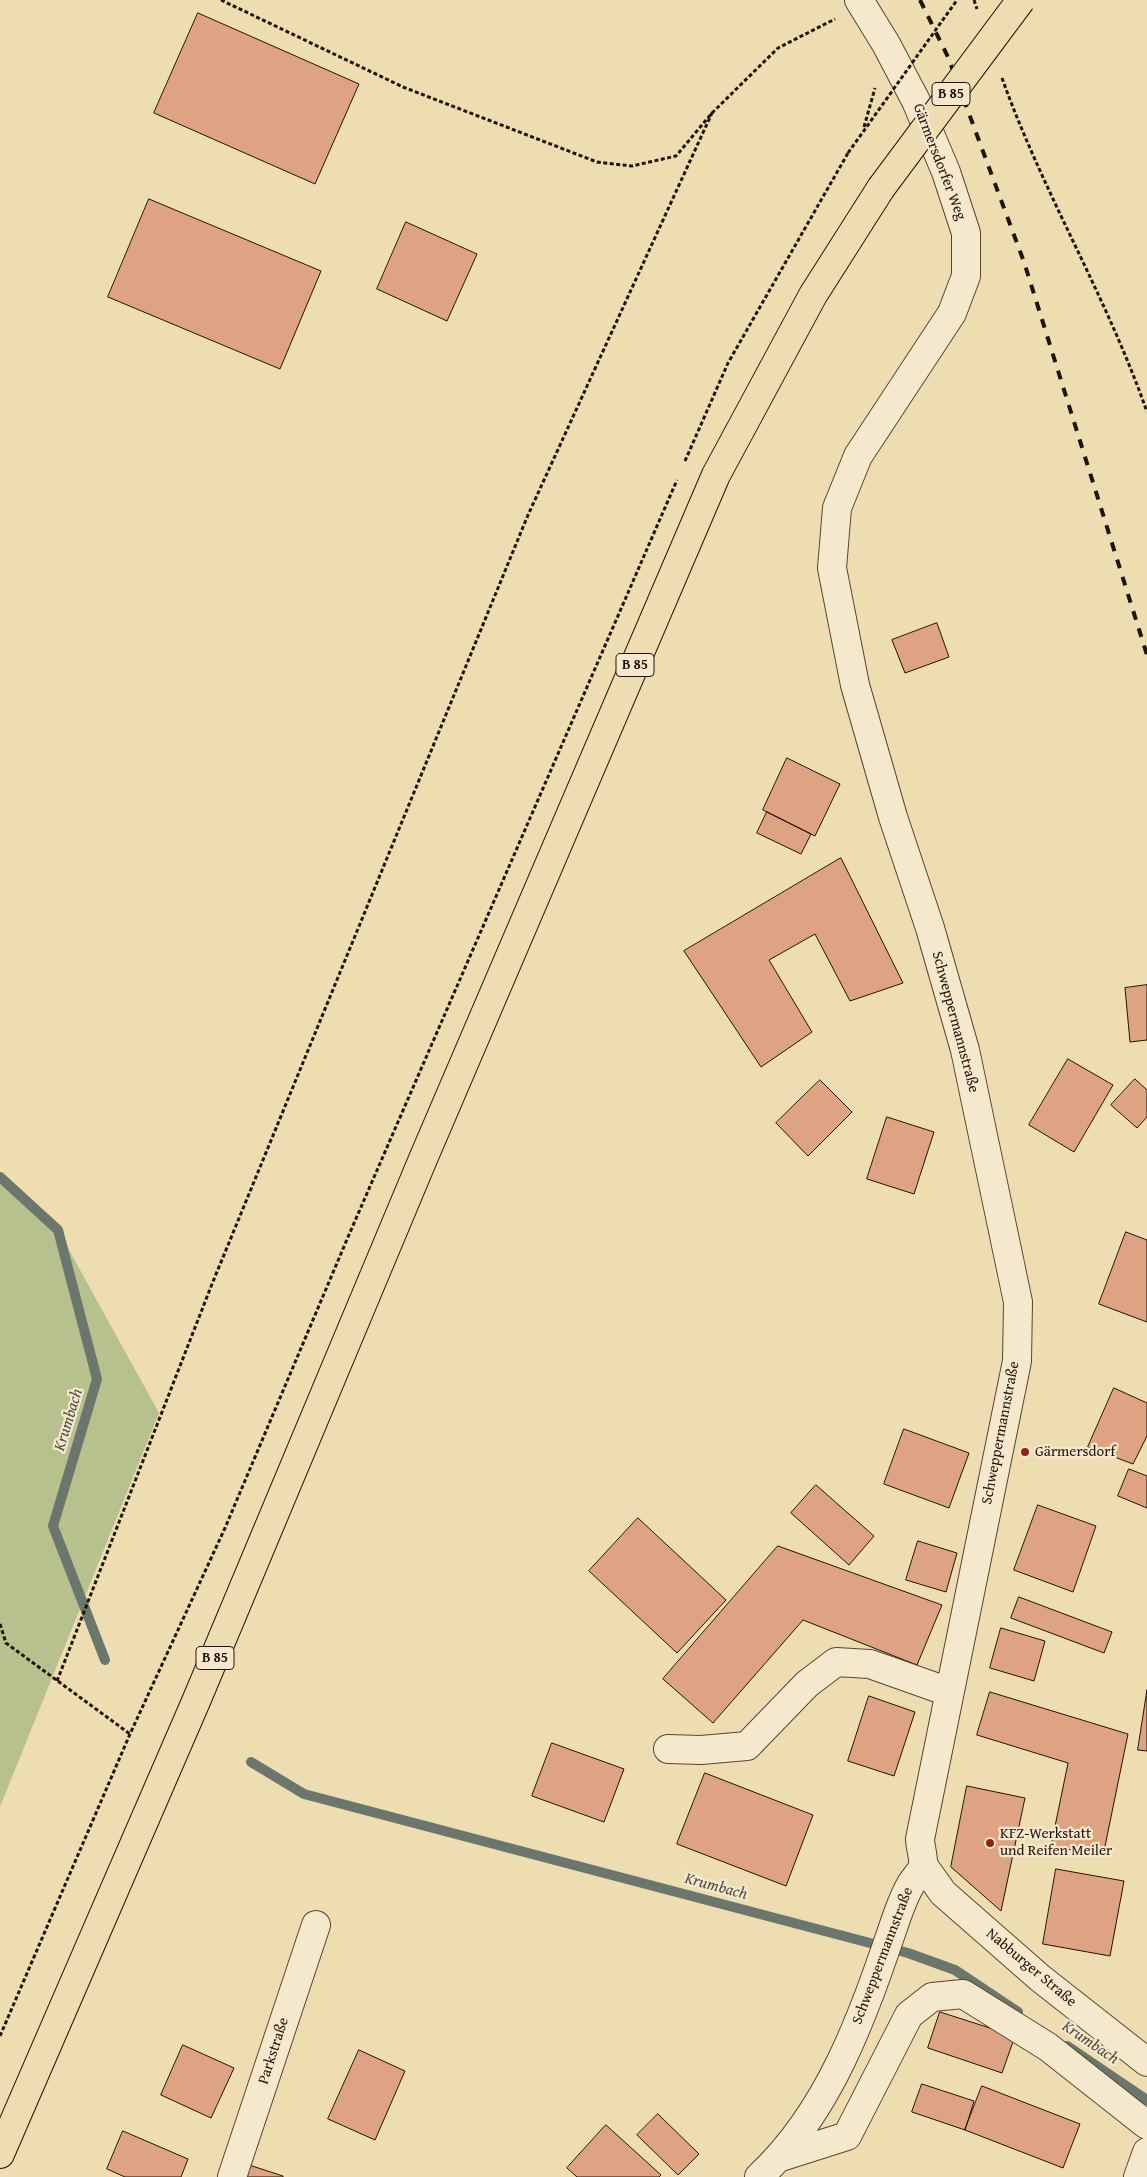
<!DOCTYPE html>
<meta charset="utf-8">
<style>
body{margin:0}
canvas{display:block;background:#efddb2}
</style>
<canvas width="1147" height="2177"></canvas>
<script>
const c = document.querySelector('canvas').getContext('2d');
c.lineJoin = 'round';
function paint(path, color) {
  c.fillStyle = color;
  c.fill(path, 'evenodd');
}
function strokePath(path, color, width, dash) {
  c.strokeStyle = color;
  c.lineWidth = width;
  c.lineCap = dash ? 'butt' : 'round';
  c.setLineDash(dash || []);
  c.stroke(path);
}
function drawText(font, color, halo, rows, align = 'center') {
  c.font = font + ' "Gentium Book Plus",serif';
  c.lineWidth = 4.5;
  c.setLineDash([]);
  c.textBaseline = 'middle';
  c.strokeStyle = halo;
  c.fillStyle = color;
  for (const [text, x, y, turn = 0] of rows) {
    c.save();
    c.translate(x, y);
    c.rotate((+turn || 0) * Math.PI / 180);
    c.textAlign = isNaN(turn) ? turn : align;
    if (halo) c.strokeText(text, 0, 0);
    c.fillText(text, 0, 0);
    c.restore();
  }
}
paint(new Path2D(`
 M0,1177l58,53 101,183 -159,394z`), '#b7c18d');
strokePath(new Path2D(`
 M0,1177l58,53 39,149 -44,147 52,134
 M251,1762l53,32 604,159 47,17 63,42
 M1067,2046l80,54`), '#6b776c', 10);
const building = new Path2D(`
 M198,13l161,71 -44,100 -161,-71z
 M149,199l172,72 -41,98 -172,-72z
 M406,222l71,32 -30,67 -70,-32z
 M937,623l12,34 -44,16 -13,-33z
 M787,758l53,26 -25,52 -52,-26z
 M767,812l44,22 -10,20 -44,-21z
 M841,858l62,125 -53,18 -35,-67 -46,26 43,72 -51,35 -77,-116z
 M1147,985v55l-17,2 -5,-54z
 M1068,1059l45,26 -39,67 -45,-27z
 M1135,1079l12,11v27l-10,11 -26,-23z
 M820,1080l32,32 -44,44 -32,-33z
 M887,1117l47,15 -20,62 -47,-15z
 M1126,1232l21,8v82l-48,-18z
 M1114,1388l33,15v33l-14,28 -45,-17z
 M904,1429l65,24 -20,55 -65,-24z
 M1129,1469l18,7v32l-29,-12z
 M816,1485l58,51 -25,29 -58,-52z
 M1038,1505l58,21 -23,66 -59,-22z
 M638,1518l88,82 -49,53 -88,-82z
 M918,1541l39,12 -11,39 -40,-12z
 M778,1546l164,59 -25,60 -114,-45 -90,103 -50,-44z
 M1019,1597l93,35 -8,21 -93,-35z
 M1001,1628l44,13 -11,40 -44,-13z
 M1147,1690v61l-9,-1z
 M990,1692l138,42 -25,122 -52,-10 17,-83 -91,-28z
 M869,1696l46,16 -21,64 -46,-15z
 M552,1743l72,26 -20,53 -72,-26z
 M705,1773l108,42 -27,71 -109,-42z
 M967,1786l58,12 -24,113 -50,-44z
 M1056,1869l68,12 -14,75 -67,-12z
 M940,2012l75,24 -13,37 -74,-25z
 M183,2045l51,23 -23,50 -50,-23z
 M359,2050l46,21 -30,69 -47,-21z
 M922,2084l52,17 -9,29 -53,-18z
 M982,2086l98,38 -17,44 -98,-38z
 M658,2114l41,40 -21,21 -41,-40z
 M606,2125l55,50 -2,2h-82l-10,-9z
 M123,2131l65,28 -7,18h-56l-18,-8z
 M246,2164l37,12v1h-42z`);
paint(building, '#dda382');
strokePath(building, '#24120a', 1);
const minor = new Path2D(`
 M668,1749l33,1 46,-4 60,-62 29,-22 34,2 79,28
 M923,1865l20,28 97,85 107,84
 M781,2157l66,-21 62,-121 23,-18 31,-3 85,53 99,78
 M232,2177l84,-252
 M759,2177c74,-69 106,-168 138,-261 4,-11 8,-22 14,-32 3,-5 11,-13 12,-19 1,-7 -3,-19 -3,-26l97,-478 1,-59 -53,-252 -35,-122 -37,-111 -38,-132 -23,-117 5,-60 21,-52 94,-143 14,-37v-43l-20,-61 -30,-71 -30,-57 -27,-44
 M1138,2177l9,-25`);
const major = new Path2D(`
 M0,2154l197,-455 226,-540 293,-684 97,-180 68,-107`);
strokePath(minor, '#574534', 30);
strokePath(major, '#24120a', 30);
strokePath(new Path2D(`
 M221,0l182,87 194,75 35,4 44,-10 36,-43 66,-65 57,-29
 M974,0l3,9
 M1002,78c41,115 105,219 145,334
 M864,127l11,-39
 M685,461l43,-98 120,-210
 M0,1624l6,19 124,91
 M57,1681l155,-397 316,-769 184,-402
 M0,2036l130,-302 95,-206 123,-291 329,-757`), '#24120a', 3, [4, 2.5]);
strokePath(minor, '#f5e9cd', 28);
strokePath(major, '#efddb2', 28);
strokePath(new Path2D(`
 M920,0l28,57 76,205 123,393`), '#24120a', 4, [9, 9]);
const majorBridge = new Path2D(`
 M881,188l140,-188`);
strokePath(majorBridge, '#24120a', 30, []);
strokePath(new Path2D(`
 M848,153l109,-153`), '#24120a', 3, [4, 2.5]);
strokePath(majorBridge, '#efddb2', 28);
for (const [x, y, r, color] of [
 [1025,1452,5,"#8f2418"],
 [990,1843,5,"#8f2418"]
]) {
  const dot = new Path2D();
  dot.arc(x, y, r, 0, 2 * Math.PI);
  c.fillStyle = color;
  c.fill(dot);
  strokePath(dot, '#f5e9cd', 2);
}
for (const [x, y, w] of [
 [951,94,38],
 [635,665,38],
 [215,1658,38]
]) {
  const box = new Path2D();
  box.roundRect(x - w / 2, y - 11.5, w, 23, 4);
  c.fillStyle = '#f5e9cd';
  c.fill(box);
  strokePath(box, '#24120a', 1);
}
drawText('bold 14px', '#24120a', null, [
 ["B 85",951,94],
 ["B 85",635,665],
 ["B 85",215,1658]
]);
drawText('15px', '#24120a', '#f5e9cd', [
 ["Gärmersdorfer Weg",939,162,69],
 ["Schweppermannstraße",955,1022,75],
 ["Schweppermannstraße",1001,1433,-79],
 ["Schweppermannstraße",883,1956,-69],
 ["Nabburger Straße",1031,1968,40],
 ["Parkstraße",274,2051,-72]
]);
drawText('15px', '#24120a', '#f5e9cd', [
 ["Gärmersdorf",1035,1452],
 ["KFZ-Werkstatt",1000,1834],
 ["und Reifen Meiler",1000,1851]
], 'left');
drawText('italic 16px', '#4d4d43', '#f5e9cd', [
 ["Krumbach",69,1420,-73],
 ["Krumbach",716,1887,15],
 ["Krumbach",1090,2043,34]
]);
</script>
